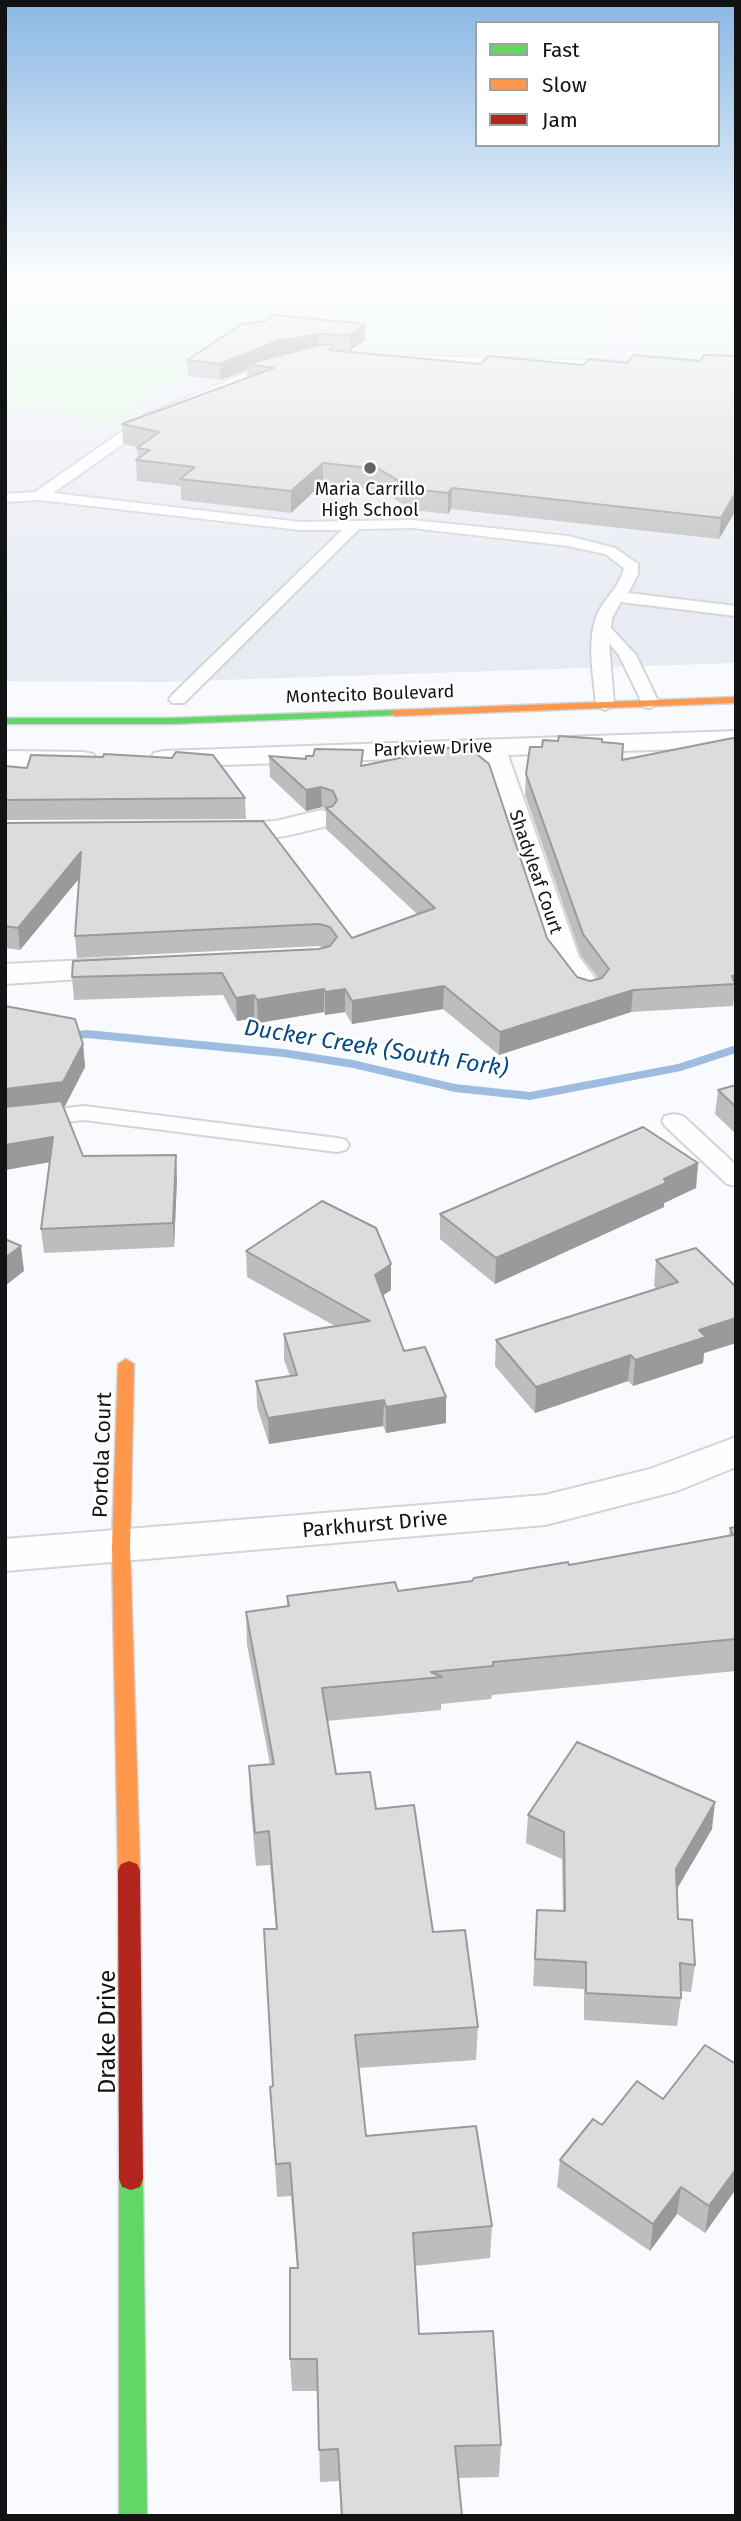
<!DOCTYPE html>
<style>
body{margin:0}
#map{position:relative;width:741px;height:2521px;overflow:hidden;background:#f8fafd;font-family:"Fira Sans",sans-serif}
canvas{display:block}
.frame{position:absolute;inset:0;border:7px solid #121314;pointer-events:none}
.legend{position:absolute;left:475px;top:21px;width:245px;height:126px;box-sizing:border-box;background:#fff;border:2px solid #a0a1a1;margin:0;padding:9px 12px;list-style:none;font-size:21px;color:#121314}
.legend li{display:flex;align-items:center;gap:14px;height:35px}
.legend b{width:35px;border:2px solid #a0a1a1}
</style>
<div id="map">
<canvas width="741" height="2521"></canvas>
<div class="frame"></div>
<ul class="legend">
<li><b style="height:9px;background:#63d668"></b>Fast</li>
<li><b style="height:9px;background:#ff974d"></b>Slow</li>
<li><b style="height:9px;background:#b3261e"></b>Jam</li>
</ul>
</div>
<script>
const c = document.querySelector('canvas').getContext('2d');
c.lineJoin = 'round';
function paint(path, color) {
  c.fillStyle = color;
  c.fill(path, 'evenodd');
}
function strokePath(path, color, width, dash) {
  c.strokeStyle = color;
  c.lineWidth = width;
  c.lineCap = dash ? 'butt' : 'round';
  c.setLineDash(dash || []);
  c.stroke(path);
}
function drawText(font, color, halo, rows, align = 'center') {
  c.font = font + ' "Fira Sans",sans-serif';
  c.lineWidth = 5;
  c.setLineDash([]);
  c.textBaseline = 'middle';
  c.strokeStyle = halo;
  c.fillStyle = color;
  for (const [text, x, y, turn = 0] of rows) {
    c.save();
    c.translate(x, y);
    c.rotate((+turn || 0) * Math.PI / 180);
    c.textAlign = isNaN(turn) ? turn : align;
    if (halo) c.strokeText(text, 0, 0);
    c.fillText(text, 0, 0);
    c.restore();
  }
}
paint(new Path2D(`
 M5,272h731v391l-574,19 -157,-1z`), '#e8ebf3');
paint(new Path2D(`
 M5,272h349l-85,63 -37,5 -227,-22z
 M393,272c58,0 146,-6 197,28 9,6 14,16 19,25l-6,15 -13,15 -34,2 -216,-21 -18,-10z
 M736,288v67l-72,5 -22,-17 -6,-16c20,-33 64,-35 100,-39z
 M5,327l208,21 6,3 -103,70 -111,-15z`), '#ddf6e0');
paint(new Path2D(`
 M87,1030l196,19 70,11 102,24 75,8 148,-28 58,-19v8l-55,18 -151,29 -75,-8 -102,-24 -70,-11 -196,-19 -25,3 -6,-4 6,-4z`), '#9dbcdf');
const lane = new Path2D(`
 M414,356l206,5 6,4 -6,4 -210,-6v-6z
 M278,360l4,1v6l-125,53 -104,73 247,29 113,-2 155,16 47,12 23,16v10l-10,19 108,13v10l-115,-14 -9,16 -1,10 25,27 23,48 -9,5 -6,-1 -25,-52 -10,-12 5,62 -9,5 -9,-5c-2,-28 -11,-67 3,-94 8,-15 21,-25 25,-43l-19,-14 -37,-8 -155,-18 -54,1 -175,174h-12l-3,-4 3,-4 170,-165h-42l-261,-30 -34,2v-8l30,-2 112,-78z
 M84,1106l253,32 9,2 3,5 -3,5 -9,2 -253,-32 -79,9v-14z
 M674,1114l9,2 53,49v21l-9,-2 -62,-58 -3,-5 3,-5z`);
const street = new Path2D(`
 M736,731v16l-228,8 71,202 26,34 -5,7 -11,3 -11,-3 -30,-39 -67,-203 -317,11 -10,-2 -4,-6 4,-6 10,-2z
 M5,751l78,1 10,2 4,6 -4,6 -10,2 -78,-1z
 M321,810l10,3 4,6 -4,6c-39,10 -84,22 -124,12l-4,-6 4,-6 69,-4z
 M126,958l11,3 5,7 -5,7 -132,9v-20z
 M736,1437v30l-59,24 -132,34 -540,46v-32l540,-44 105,-26z`);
const fast = new Path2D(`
 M395,710l4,1v4l-228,9h-166v-6h166z
 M131,2168l9,3 3,8 4,337h-28v-337l3,-8z`);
const slow = new Path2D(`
 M736,697v6l-341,13 -5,-3 5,-3z
 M126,1359l8,5 -4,183 10,323 -3,6 -8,3 -8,-3 -3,-6 -6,-323 6,-183z`);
const jam = new Path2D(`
 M129,1861l8,3 3,6 3,309 -3,8 -9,3 -9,-3 -3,-8 -1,-309 3,-6z`);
strokePath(lane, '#d3d4d7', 4);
strokePath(street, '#d3d4d7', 4);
strokePath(fast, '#d3d4d7', 3);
strokePath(slow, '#d3d4d7', 3);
strokePath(jam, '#d3d4d7', 3);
paint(lane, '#fefeff');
paint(street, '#fefeff');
paint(fast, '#63d668');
paint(slow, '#ff974d');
paint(jam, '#b3261e');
paint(new Path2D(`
 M365,324v16l-15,11 131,13 102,1 44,-2 73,-2 36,-5v154l-17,29 -268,-30 -3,5 -35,-4 -34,-20 -56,-7 -32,30 -110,-13v-14l-44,-5 -1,-21 2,-1 -1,-11 1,-1 -15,-3 -1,-20 125,-46v-8l-26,10 -33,-4 -1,-16z
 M736,740v258h-2l-1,8 -102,6 -132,43 -56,-46 -91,15 -7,-12 -20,3 -1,-3 -66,11 -4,-5 -17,3 -14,-26 -149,5 -2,-23 253,-29 -6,-2 -242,12 -2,-22 4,-58 -59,72 -15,-2v-125l258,-2 89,117 65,-24 -91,-85v-20l-4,-2 -16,4 -36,-34 -1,-21 94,10 184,172 30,39 13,4 9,-2 -18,-23 -56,-161 1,-21 16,-27 60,-5 21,2 -1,16z
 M5,766l240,32 1,21 -241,1z
 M5,1006l78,38 2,23 -20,39h-2l20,50 94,23 -3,68 -130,6 -3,-24 9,-67 -45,8z
 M736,1085v49l-21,-20 3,-24z
 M698,1163l-2,25 -32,15v4l-169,77 -55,-45v-25z
 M246,1251l145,39 -8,5 21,56 42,72 -60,10 -3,-7 -114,18 -12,-37 -1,-26 34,-5 -6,-16v-26l51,-8 -88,-49z
 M656,1260l80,27v56l-32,10 -1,10 -70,23 -5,-5 -93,32 -40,-47 1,-26 161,-51 -3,-3z
 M736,1527v144l-244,24 -1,4 -50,5v6l-114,11 9,53 40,35 102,218 -2,33 -118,8 8,68 126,90 -2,32 -75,8 4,68 82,111 -2,32 -41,1 4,38h-121l-2,-35 -19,1 -2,-91h-26l-2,-32 7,-91 -6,-72 -14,1 -7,-110 3,-1 3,-157 -6,-64 -14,1 -6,-67 -1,-33 21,-2 -23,-119 -1,-33 41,-6v-10l111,-5 74,-10 97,-16 160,-30 1,-7z
 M528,1815l184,14 -35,60 1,30 17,46 -4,27 -10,-1v7l-4,28 -93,-6v-31l-51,-3 4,-76 26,1 -1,-52 -36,-16z
 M736,2064v125l-31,44 -28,-19 -27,37 -93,-64 3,-27 42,-35 61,-26z`), '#bdbdbe');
paint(new Path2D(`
 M365,324v16l-15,11v-16z
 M319,334v16l-72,14v6l-26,10 -1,-16 57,-23z
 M323,463v20l-32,30v-22z
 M452,488l-1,21 -3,5v-21z
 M736,492v18l-17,29 2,-21z
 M321,787l1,20 -16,4v-21z
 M81,852l2,22 -63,76 -2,-22z
 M444,986l-1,23 -91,15v-23z
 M324,989v23l-66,11 -1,-23z
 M345,989v23l-20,3v-23z
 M633,990l-2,22 -132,43 1,-23z
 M254,995v23l-17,3 -1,-23z
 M83,1044l2,23 -20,39 -60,6v-23z
 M53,1137l3,24 -51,9v-25z
 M176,1155l1,24 -3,68 -1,-24z
 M698,1163l-2,25 -32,15v4l-169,77 1,-26z
 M21,1246l3,25 -19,15v-28z
 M391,1264v26l-16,11v-26z
 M736,1318v25l-32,10 -1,10 -70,23 2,-26 64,-30z
 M631,1355l-3,26 -93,32 1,-26z
 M446,1397v26l-60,10v-26z
 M384,1400l-1,26 -114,18 -1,-26z
 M715,1802l-3,27 -40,68 4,-28z
 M736,2169v20l-31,44 4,-27z
 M681,2187l-4,27 -27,37 3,-27z`), '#9a9a9b');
const building = new Path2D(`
 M273,315l92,9 -15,11 -31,-1 -42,7 -57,23 -33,-4 55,-36 24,-3z
 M319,345h15l-5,5 152,14 7,-8 95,9 6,-6 38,4 7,-8 66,6 4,-6 32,1v136l-15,26 -269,-30 -4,5 -35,-4 -34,-20 -56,-6 -32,28 -111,-12 15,-12 -59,-7 14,-10 -13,-2 22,-16 -37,-8 152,-56 -27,-4z
 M559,736l43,3v3l21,2 -1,16 111,-22 3,2v236h-4l3,8 -102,6 -133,42 -56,-46 -92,15 -7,-12 -20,3 -1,-3 -67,11 -3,-5 -18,3 -14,-25 -150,4 1,-16 246,-12 11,-3 7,-9 -7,-10 -11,-3 -244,12 6,-84 -63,76 -13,-2v-103l258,-2 89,117 83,-30 -109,-100 7,-2 4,-6 -4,-9 -12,-4 -15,3 -37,-34 37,3v-3h7l2,-7 48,1 -2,16 92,-19 9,6 11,-2 16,13 58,174 30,39 13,4 12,-3 7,-9 -26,-35 -57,-160 4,-27h12l1,-7 15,1z
 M176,752l37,3 32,43 -240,2v-34l22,2 4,-13 72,2 1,-3 68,4z
 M5,1006l70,13 8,25 -20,38 -58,7z
 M736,1085v22l-18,-17z
 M61,1101l22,55 93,-1 -3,68 -132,6 12,-92 -48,8v-38z
 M643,1127l55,36 -34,16 2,4 -170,75 -56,-44z
 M322,1201l54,27 15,36 -16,11 29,76 21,-4 21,50 -60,10 -2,-7 -116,18 -12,-37 41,-6 -13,-41 86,-13 -124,-70z
 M5,1239l16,7 -16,12z
 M696,1248l40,39v31l-37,12 7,7 -71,23 -4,-5 -95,32 -40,-47 182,-58 -22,-22z
 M736,1527v112l-243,23v4l-62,6 11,5 -120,11 14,86 34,-2 6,37 38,-4 19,127 32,-2 13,97 -123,8 11,101 110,-10 16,100 -79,7 6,101 74,-3 8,114 -46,1 7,70h-120l-4,-67 -19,1 -2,-91h-27v-91h8l-8,-105 -14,1 -6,-77 3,-1 -9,-157h13l-8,-98 -14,2 -6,-67 25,-2 -28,-152 43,-6 -2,-10 108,-14 3,9 74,-10 2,-3 94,-16 1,3 164,-30 -3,-7z
 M577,1742l138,60 -39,67 2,50 14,1 3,45 -15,-2 1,35 -95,-5v-31l-51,-3 2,-49 28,1 -1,-79 -36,-17z
 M705,2045l31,19v105l-27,37 -28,-19 -28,37 -93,-64 33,-41 9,6 35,-44 26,18z`);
paint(building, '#dcdcdd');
strokePath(building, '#9a9a9b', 2);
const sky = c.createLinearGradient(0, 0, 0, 625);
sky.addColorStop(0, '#8ab7e4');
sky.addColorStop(0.44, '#fcfdfe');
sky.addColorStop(1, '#fcfdfe00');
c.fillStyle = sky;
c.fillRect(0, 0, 741, 625);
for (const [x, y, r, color] of [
 [370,468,7,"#626466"]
]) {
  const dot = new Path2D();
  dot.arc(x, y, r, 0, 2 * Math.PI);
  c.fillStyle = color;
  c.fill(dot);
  strokePath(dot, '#fff', 2.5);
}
drawText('18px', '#121314', '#fff', [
 ["Maria Carrillo",370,490],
 ["High School",370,511]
]);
drawText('18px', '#121314', '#fff', [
 ["Montecito Boulevard",370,695,-2],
 ["Parkview Drive",433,749,-2],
 ["Shadyleaf Court",535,872,71]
]);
drawText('21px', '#121314', '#fff', [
 ["Portola Court",103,1455,-88],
 ["Parkhurst Drive",375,1525,-5]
]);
drawText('italic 23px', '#074984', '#fff', [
 ["Ducker Creek (South Fork)",376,1049,9]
]);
drawText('24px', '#121314', '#fff', [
 ["Drake Drive",108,2032,-90]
]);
</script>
